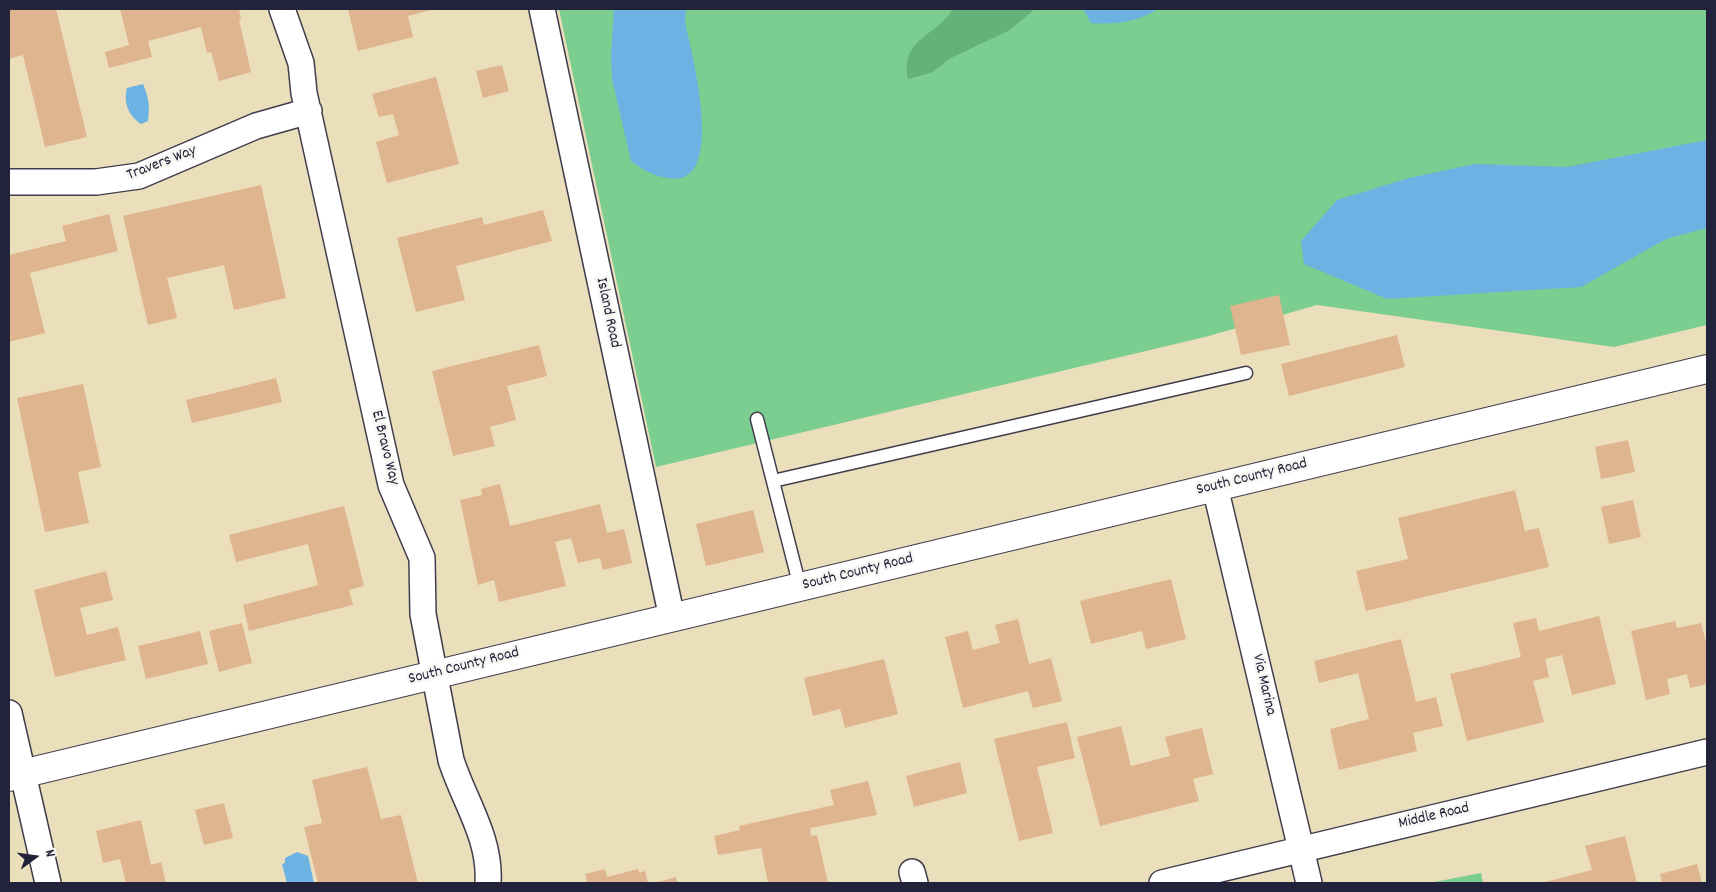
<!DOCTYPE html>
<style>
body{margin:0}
#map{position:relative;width:1716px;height:892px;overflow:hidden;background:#ebdeba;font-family:Dekko,sans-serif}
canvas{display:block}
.frame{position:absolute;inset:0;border:10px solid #22223b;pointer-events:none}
.north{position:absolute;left:10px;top:832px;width:50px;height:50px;-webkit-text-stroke:4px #f6f6f2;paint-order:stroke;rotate:76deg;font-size:14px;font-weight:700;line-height:20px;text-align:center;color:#22223b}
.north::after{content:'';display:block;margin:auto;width:18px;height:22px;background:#22223b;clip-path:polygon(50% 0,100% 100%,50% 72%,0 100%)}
</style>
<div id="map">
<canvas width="1716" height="892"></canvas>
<div class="frame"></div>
<div class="north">N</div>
</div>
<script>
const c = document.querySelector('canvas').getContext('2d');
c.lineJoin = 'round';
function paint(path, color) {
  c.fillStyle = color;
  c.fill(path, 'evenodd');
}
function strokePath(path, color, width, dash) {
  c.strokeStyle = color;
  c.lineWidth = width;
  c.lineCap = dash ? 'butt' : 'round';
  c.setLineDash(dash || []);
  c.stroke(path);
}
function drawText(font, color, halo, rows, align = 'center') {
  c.font = font + ' Dekko,sans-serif';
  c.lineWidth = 5;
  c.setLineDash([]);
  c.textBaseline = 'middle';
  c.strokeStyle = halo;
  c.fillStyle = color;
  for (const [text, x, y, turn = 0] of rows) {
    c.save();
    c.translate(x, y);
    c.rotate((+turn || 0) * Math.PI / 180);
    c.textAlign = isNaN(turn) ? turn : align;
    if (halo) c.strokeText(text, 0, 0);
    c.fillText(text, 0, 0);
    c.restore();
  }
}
paint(new Path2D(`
 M559,9h1148v316l-93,22 -297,-42 -112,32 -549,130z
 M1481,873l2,10h-54z`), '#7cce90');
paint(new Path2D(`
 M953,9h82l-25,21 -59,28 -20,15 -23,6c-8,-40 26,-41 45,-70z`), '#65b17a');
paint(new Path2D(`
 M614,9h72l-1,13c6,28 38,148 -5,156 -18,3 -36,-7 -49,-17l-19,-82 -1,-24z
 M1083,9h75c-21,13 -42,16 -67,14z
 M143,84c6,14 7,24 5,37l-7,3c-12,-8 -18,-21 -14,-36z
 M1707,140v88l-41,11 -85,48 -194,12 -83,-35 -3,-23 36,-41 72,-22 66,-14 92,3z
 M297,852l11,4 6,27h-27l-5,-19 3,-1v-5z`), '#6cb2e3');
paint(new Path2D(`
 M9,9h47l31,128 -42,10 -22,-92 -14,4z
 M120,9h119l2,10 -2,1 12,52 -32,9 -8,-29 -4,1 -6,-26 -53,14 4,16 -43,11 -4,-16 24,-7z
 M348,9h87l-27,7 5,21 -55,14z
 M502,65l7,26 -26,7 -7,-27z
 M436,77l23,87 -72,19 -11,-41 23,-7 -6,-21 -14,3 -7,-23z
 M261,185l25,113 -52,12 -10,-45 -57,13 10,40 -29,7 -25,-109z
 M543,210l9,31 -96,25 9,34 -49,12 -19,-74 85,-21 2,8z
 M109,214l9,37 -88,22 15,60 -36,9v-87l57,-14 -4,-15z
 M1279,295l11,50 -49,10 -11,-49z
 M1397,335l8,32 -116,29 -8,-32z
 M539,345l8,31 -40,10 9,34 -26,7 5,19 -42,10 -21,-85z
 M276,378l6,24 -90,21 -6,-23z
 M83,384l18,83 -23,5 11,51 -44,9 -28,-134z
 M1628,440l7,32 -34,7 -6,-32z
 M500,484l10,42 90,-22 7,29 17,-4 8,34 -29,7 -3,-12 -22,5 -7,-25 -16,4 11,44 -67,16 -5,-22 -16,5 -18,-85 22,-5 -1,-6z
 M1515,490l10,41 14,-3 10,39 -183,44 -10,-40 52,-12 -10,-41z
 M1633,500l8,37 -32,7 -8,-37z
 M344,506l20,80 -15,4 4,15 -104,26 -6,-26 75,-20 -10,-41 -72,18 -7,-27z
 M753,510l11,42 -58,14 -10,-42z
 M106,571l7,29 -33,8 7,27 31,-8 8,33 -71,17 -21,-87z
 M1171,579l15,60 -40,10 -4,-18 -51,13 -11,-43z
 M1599,616l17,68 -44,11 -10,-40 -17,4 4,18 -16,4 11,41 -77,19 -17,-67 71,-17 -8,-34 23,-5 3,13z
 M1018,619l11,45 22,-6 11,43 -29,7 -5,-17 -65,17 -18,-71 23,-6 5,19 27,-7 -5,-18z
 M1675,621l2,7 24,-5 6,23v38l-17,4 -3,-14 -20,5 3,15 -24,6 -15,-69z
 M242,623l10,40 -33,9 -10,-41z
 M200,631l8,33 -62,15 -8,-33z
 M1401,639l15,63 20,-5 7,29 -30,7 4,18 -78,19 -9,-41 39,-10 -11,-46 -39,10 -5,-22z
 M884,659l14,55 -53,14 -5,-19 -27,7 -9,-38z
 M1067,722l8,36 -38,9 16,66 -34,8 -25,-102z
 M1121,726l10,40 39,-10 -5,-19 37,-9 11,46 -20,5 6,22 -99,25 -23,-89z
 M960,762l7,31 -53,14 -8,-31z
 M367,767l14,52 20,-4 17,68h-100l-14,-56 18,-4 -10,-43z
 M868,781l9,34 -67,13 1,8 6,-1 11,48h-60l-7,-35 -43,7 -4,-19 26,-6 -1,-4 95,-21 -4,-15z
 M224,803l9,35 -29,7 -9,-35z
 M141,820l10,45 10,-3 5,21h-40l-6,-24 -17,4 -7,-32z
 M1625,836l12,47h-96l51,-13 -7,-24z
 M1697,864l5,19h-40l-2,-9z
 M605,869l2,8 31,-8 1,4 6,-2 3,12h-66l5,-2 -2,-7z
 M676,877l1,6h-22z`), '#deb58e');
const lane = new Path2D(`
 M757,419l43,168
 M773,481l473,-108`);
const street = new Path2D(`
 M282,9l19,54 3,30 87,392 31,73 1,56 28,146c13,41 40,78 37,123
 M542,9l130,609
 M9,182h87l43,-6 117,-50 53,-15
 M1215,487l94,396
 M9,713l39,170
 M912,872l3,11
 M1162,883l545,-131`);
const secondary = new Path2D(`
 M9,777l1698,-408`);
strokePath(lane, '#403e4e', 15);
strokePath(street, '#403e4e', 28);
strokePath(secondary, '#403e4e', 30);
strokePath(lane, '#fff', 12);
strokePath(street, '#fff', 25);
strokePath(secondary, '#fff', 28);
drawText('16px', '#22223b', '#f6f6f2', [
 ["Travers Way",162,164,-21],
 ["Island Road",607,313,78],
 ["El Bravo Way",384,448,76],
 ["South County Road",1252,478,-14],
 ["South County Road",858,573,-14],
 ["South County Road",464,667,-14],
 ["Via Marina",1263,685,77],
 ["Middle Road",1434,817,-13]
]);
</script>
